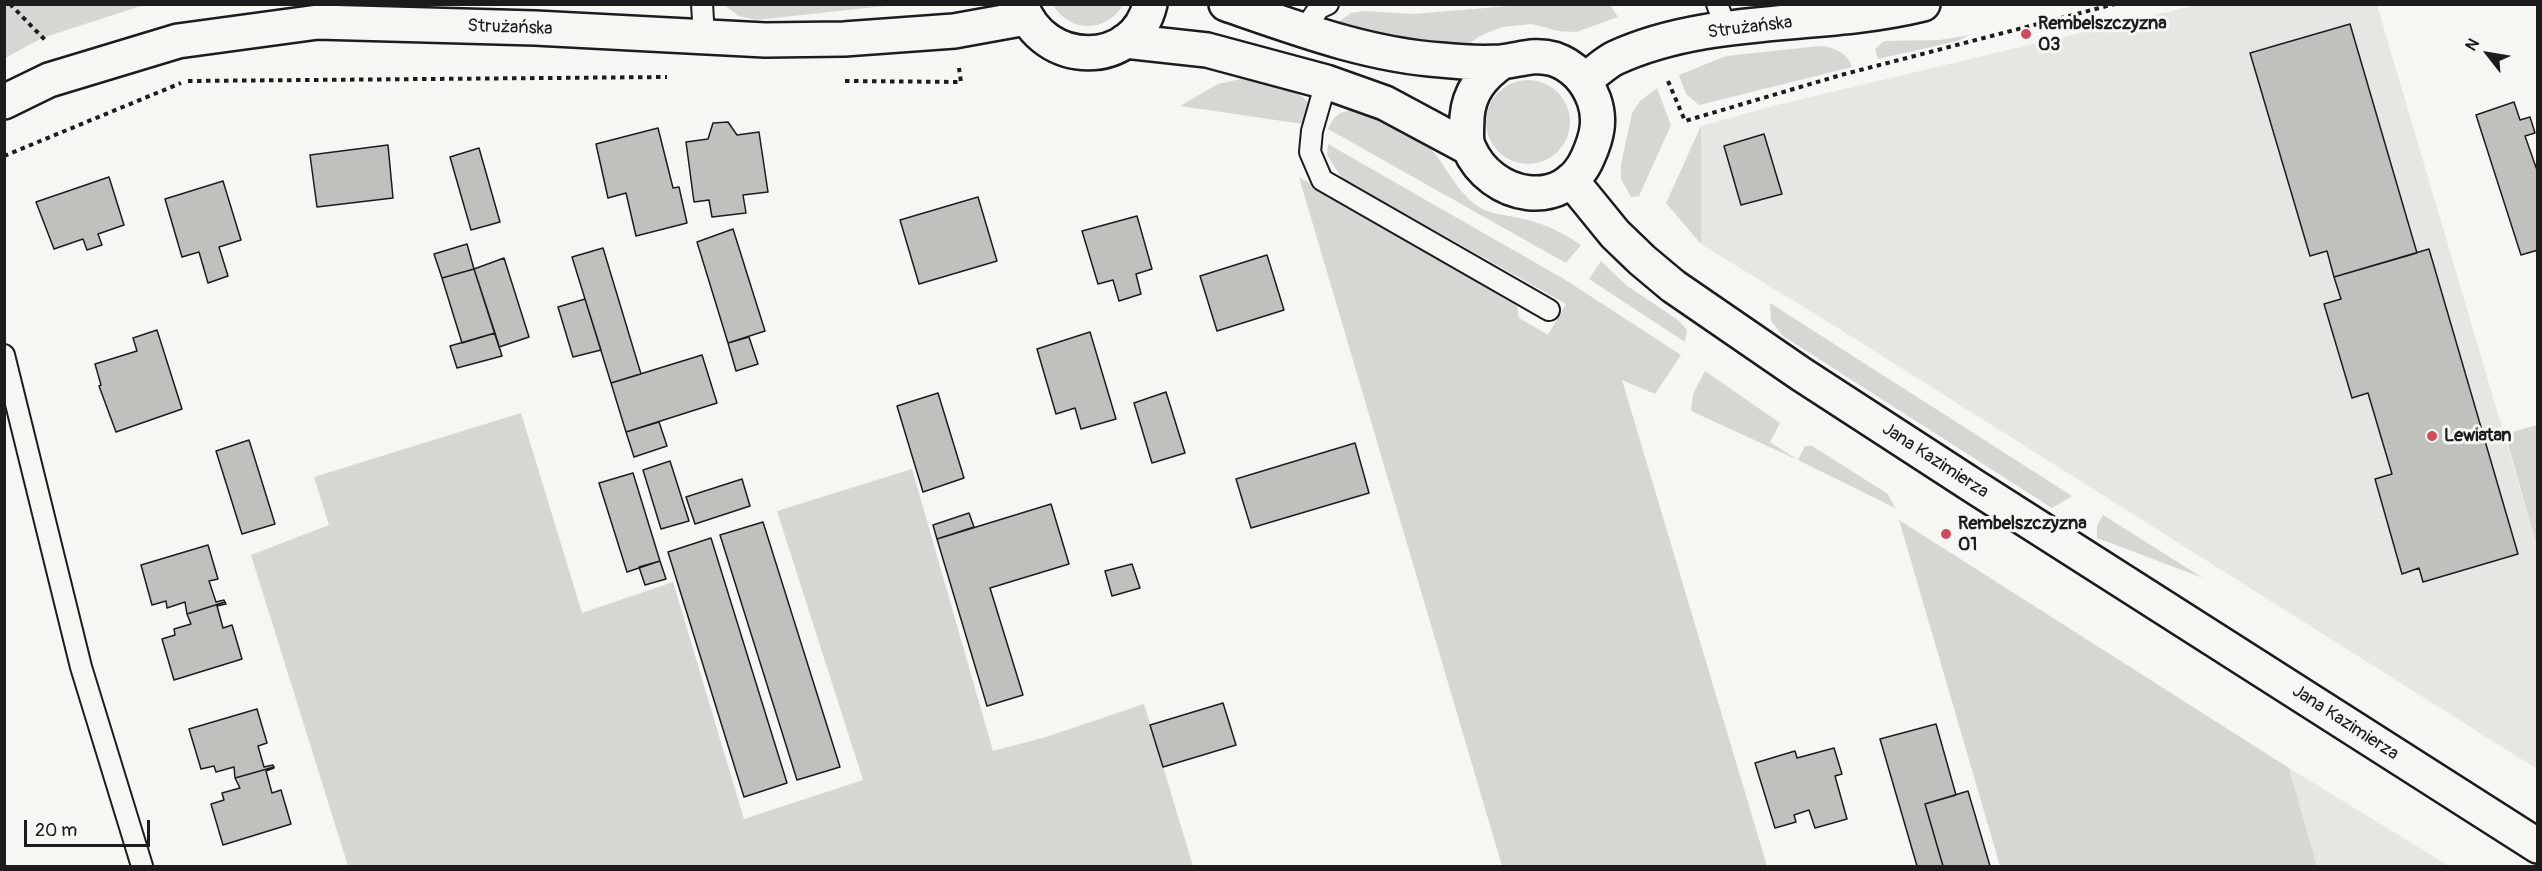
<!DOCTYPE html>
<meta charset="utf-8">
<style>
body{margin:0}
#map{position:relative;width:2542px;height:871px;overflow:hidden;background:#f6f6f2;font-family:Pangolin,sans-serif}
canvas{display:block}
.frame{position:absolute;inset:0;border:6px solid #1c1c1c;pointer-events:none}
.north{position:absolute;left:2458px;top:24px;width:60px;height:60px;-webkit-text-stroke:4px #f6f6f2;paint-order:stroke;rotate:301deg;font-size:16px;font-weight:700;line-height:24px;text-align:center;color:#1c1c1c}
.north::after{content:'';display:block;margin:auto;width:21px;height:27px;background:#1c1c1c;clip-path:polygon(50% 0,100% 100%,50% 72%,0 100%)}
.scale{position:absolute;left:24px;top:820px;width:126px;height:27px;box-sizing:border-box;border:3px solid #1c1c1c;border-top:0;padding-left:8px;font-size:18px;line-height:21px;white-space:nowrap;color:#1c1c1c;-webkit-text-stroke:4px #f6f6f2;paint-order:stroke}
</style>
<div id="map">
<canvas width="2542" height="871"></canvas>
<div class="frame"></div>
<div class="north">N</div>
<div class="scale">20 m</div>
</div>
<script>
const c = document.querySelector('canvas').getContext('2d');
c.lineJoin = 'round';
function paint(path, color) {
  c.fillStyle = color;
  c.fill(path, 'evenodd');
}
function strokePath(path, color, width, dash) {
  c.strokeStyle = color;
  c.lineWidth = width;
  c.lineCap = dash ? 'butt' : 'round';
  c.setLineDash(dash || []);
  c.stroke(path);
}
function drawText(font, color, halo, rows, align = 'center') {
  c.font = font + ' Pangolin,sans-serif';
  c.lineWidth = 6;
  c.setLineDash([]);
  c.textBaseline = 'middle';
  c.strokeStyle = halo;
  c.fillStyle = color;
  for (const [text, x, y, turn = 0] of rows) {
    c.save();
    c.translate(x, y);
    c.rotate((+turn || 0) * Math.PI / 180);
    c.textAlign = isNaN(turn) ? turn : align;
    if (halo) c.strokeText(text, 0, 0);
    c.fillText(text, 0, 0);
    c.restore();
  }
}
paint(new Path2D(`
 M2197,5h180l160,541v223l-696,-439 -140,-86v-118l76,-21z
 M2289,768l160,98h-132z`), '#e6e6e2');
paint(new Path2D(`
 M5,4h139v1l-102,33 -37,20z
 M1534,4l76,1 8,12 -42,15 -18,-1 -26,-7 -30,3 -22,9 -14,10 -42,1 -88,-23 15,-11 14,-2 48,3z
 M724,5h170l-138,15 -17,-4z
 M1053,5v-1l70,1c-17,28 -53,28 -70,0z
 M1970,35l-13,6 -79,18 -3,-10 9,-8 55,-1z
 M1820,46c14,1 28,7 32,21l-153,38 -13,-11 -7,-19 47,-19z
 M1241,79c21,5 56,6 68,25l-6,20 -123,-18 38,-22z
 M1486 122a42 42 0 1 1 84 0a42 42 0 1 1-84 0Z
 M1657,88l14,37 -32,71 -8,1 -10,-18v-15l11,-51 8,-12z
 M1355,110c26,11 61,21 80,44 14,18 24,40 44,53 13,8 29,8 44,12 22,5 39,13 58,26l-15,18 -238,-134c6,-14 12,-18 27,-19z
 M1701,126v118l-35,-41z
 M1328,144l236,135 117,76 -26,39 -33,-14 145,486h-265l-203,-689 218,129 2,12 29,17 18,-31 -224,-126 -15,-23z
 M1601,261l25,24 52,35 9,10 -2,12 -96,-63z
 M1770,303l302,193 -20,12 -269,-172 -12,-15z
 M1705,371l75,52 -10,19 28,18 7,-14h7l76,48 7,14 -97,-48 -107,-49 2,-17z
 M521,413l61,200 91,-31 71,237 119,-39 -86,-269 135,-42 81,282 53,-14 98,-33 49,162h-845l-97,-311 78,-30 -15,-48z
 M2537,425h1l-1,121 -32,-112z
 M2103,515l100,63 -106,-40v-12z
 M1899,520l390,248 28,98h-317z`), '#d6d6d2');
const building = new Path2D(`
 M2350,24l67,229 -83,24 -7,-26 -17,5 -60,-203z
 M2514,102l6,18 10,-3 5,16 -10,3 13,37v77l-17,5 -45,-140z
 M728,122l9,13 22,-3 9,60 -25,3 3,18 -34,4 -3,-17 -15,2 -8,-60 22,-3 5,-16z
 M658,128l15,60 6,-1 8,36 -51,13 -10,-43 -18,5 -12,-54z
 M1764,134l18,60 -41,11 -17,-59z
 M388,145l5,53 -76,9 -7,-52z
 M479,148l21,74 -29,8 -21,-73z
 M109,177l15,48 -26,9 4,11 -15,5 -4,-11 -29,10 -18,-47z
 M223,181l18,59 -22,7 9,29 -20,7 -9,-31 -17,5 -17,-58z
 M978,197l19,64 -78,23 -19,-64z
 M1137,216l15,53 -16,5 5,20 -22,7 -6,-21 -15,4 -16,-53z
 M733,229l32,102 -37,12 -31,-101z
 M467,244l7,25 -32,9 -8,-24z
 M603,248l38,126 -30,9 -39,-126z
 M2429,249l89,305 -95,28 -4,-14 -17,6 -27,-95 17,-5 -24,-81 -16,5 -28,-94 17,-5 -7,-22z
 M1267,255l17,55 -67,21 -17,-55z
 M504,258l25,79 -30,10 -25,-78z
 M474,269l21,64 -33,10 -20,-65z
 M585,299l16,51 -28,7 -15,-50z
 M157,330l25,79 -66,23 -17,-46 2,-1 -6,-21 42,-13 -4,-13z
 M1090,332l26,87 -35,10 -6,-21 -19,6 -19,-65z
 M495,333l7,23 -45,12 -7,-22z
 M749,337l9,27 -22,7 -8,-28z
 M702,355l15,48 -91,29 -15,-49z
 M1166,392l19,61 -33,10 -18,-60z
 M938,393l26,85 -41,14 -26,-86z
 M659,422l8,24 -33,11 -8,-25z
 M249,440l26,84 -33,10 -26,-83z
 M1355,443l14,50 -118,35 -15,-49z
 M670,461l19,60 -28,8 -18,-59z
 M633,473l27,88 -33,11 -28,-89z
 M742,479l8,27 -55,18 -9,-27z
 M1051,504l18,60 -79,24 33,107 -36,11 -50,-167z
 M969,513l5,14 -37,12 -4,-14z
 M763,522l77,245 -43,13 -77,-245z
 M711,538l76,245 -43,14 -76,-245z
 M208,545l10,34 -9,2 7,21 8,-2 1,2 -38,12 -2,-12 -18,6 -1,-7 -14,4 -11,-40z
 M660,561l6,18 -21,6 -6,-18z
 M1132,564l8,24 -28,8 -7,-25z
 M225,602l1,2 -9,2 6,22 9,-3 10,34 -68,21 -12,-41 13,-4 -1,-6 17,-5 -4,-10z
 M1223,703l13,42 -73,22 -13,-42z
 M257,709l10,34 -9,3 6,21 9,-2 1,2 -39,11 -1,-11 -18,5 -2,-6 -13,3 -12,-40z
 M1936,724l20,71 -31,9 18,62h-26l-37,-127z
 M1834,748l8,26 -7,2 12,43 -32,9 -6,-18 -15,5 2,7 -21,6 -20,-65 40,-12 2,7z
 M274,767v1l-8,3 6,22 9,-3 10,34 -68,21 -12,-41 13,-4 -2,-7 18,-5 -5,-10z
 M1968,791l22,75h-47l-18,-62z`);
paint(building, '#c0c0bd');
strokePath(building, '#1c1c1c', 1.5);
const lane = new Path2D(`
 M702,4l2,32
 M1717,4l9,24
 M1304,30l15,-22 9,-4
 M1326,82l-14,49 -2,21 12,28 227,130
 M4,355l77,312 61,199`);
const secondary = new Path2D(`
 M1021,4c22,65 114,65 129,0
 M1226,4c70,24 141,51 215,56 19,2 41,3 60,2 19,-2 33,-9 53,-3 20,7 33,22 40,41 7,20 3,37 -6,57 -24,56 -97,42 -119,-9 -4,-8 -2,-22 -2,-31 2,-25 15,-41 35,-55
 M1125,41l82,9 119,32 59,21 82,44
 M1585,79c10,-6 20,-16 30,-21 96,-44 207,-29 308,-54
 M4,102l45,-22 129,-39 140,-19 217,6 230,12 79,-1 110,-8 72,-13
 M1571,180l44,54 27,26 31,26 128,88 174,113 563,359`);
strokePath(lane, '#1c1c1c', 24);
strokePath(secondary, '#1c1c1c', 38);
strokePath(new Path2D(`
 M10,4l37,38
 M188,81l479,-4
 M845,81l116,1 -2,-14
 M1668,81l17,40 156,-46 274,-71
 M4,156l177,-73`), '#1c1c1c', 4, [4.5, 4.5]);
strokePath(lane, '#f6f6f2', 20);
strokePath(secondary, '#f6f6f2', 33);
for (const [x, y, r, color] of [
 [2026,34,6,"#d1495b"],
 [2432,436,6,"#d1495b"],
 [1946,534,6,"#d1495b"]
]) {
  const dot = new Path2D();
  dot.arc(x, y, r, 0, 2 * Math.PI);
  c.fillStyle = color;
  c.fill(dot);
  strokePath(dot, '#f6f6f2', 2);
}
drawText('bold 18px', '#1c1c1c', '#f6f6f2', [
 ["Rembelszczyzna",2038,24],
 ["03",2038,45],
 ["Lewiatan",2444,436],
 ["Rembelszczyzna",1958,524],
 ["01",1958,545]
], 'left');
drawText('18px', '#1c1c1c', '#f6f6f2', [
 ["Strużańska",510,28,2],
 ["Strużańska",1750,28,-7],
 ["Jana Kazimierza",1935,461,33],
 ["Jana Kazimierza",2345,723,33]
]);
</script>
